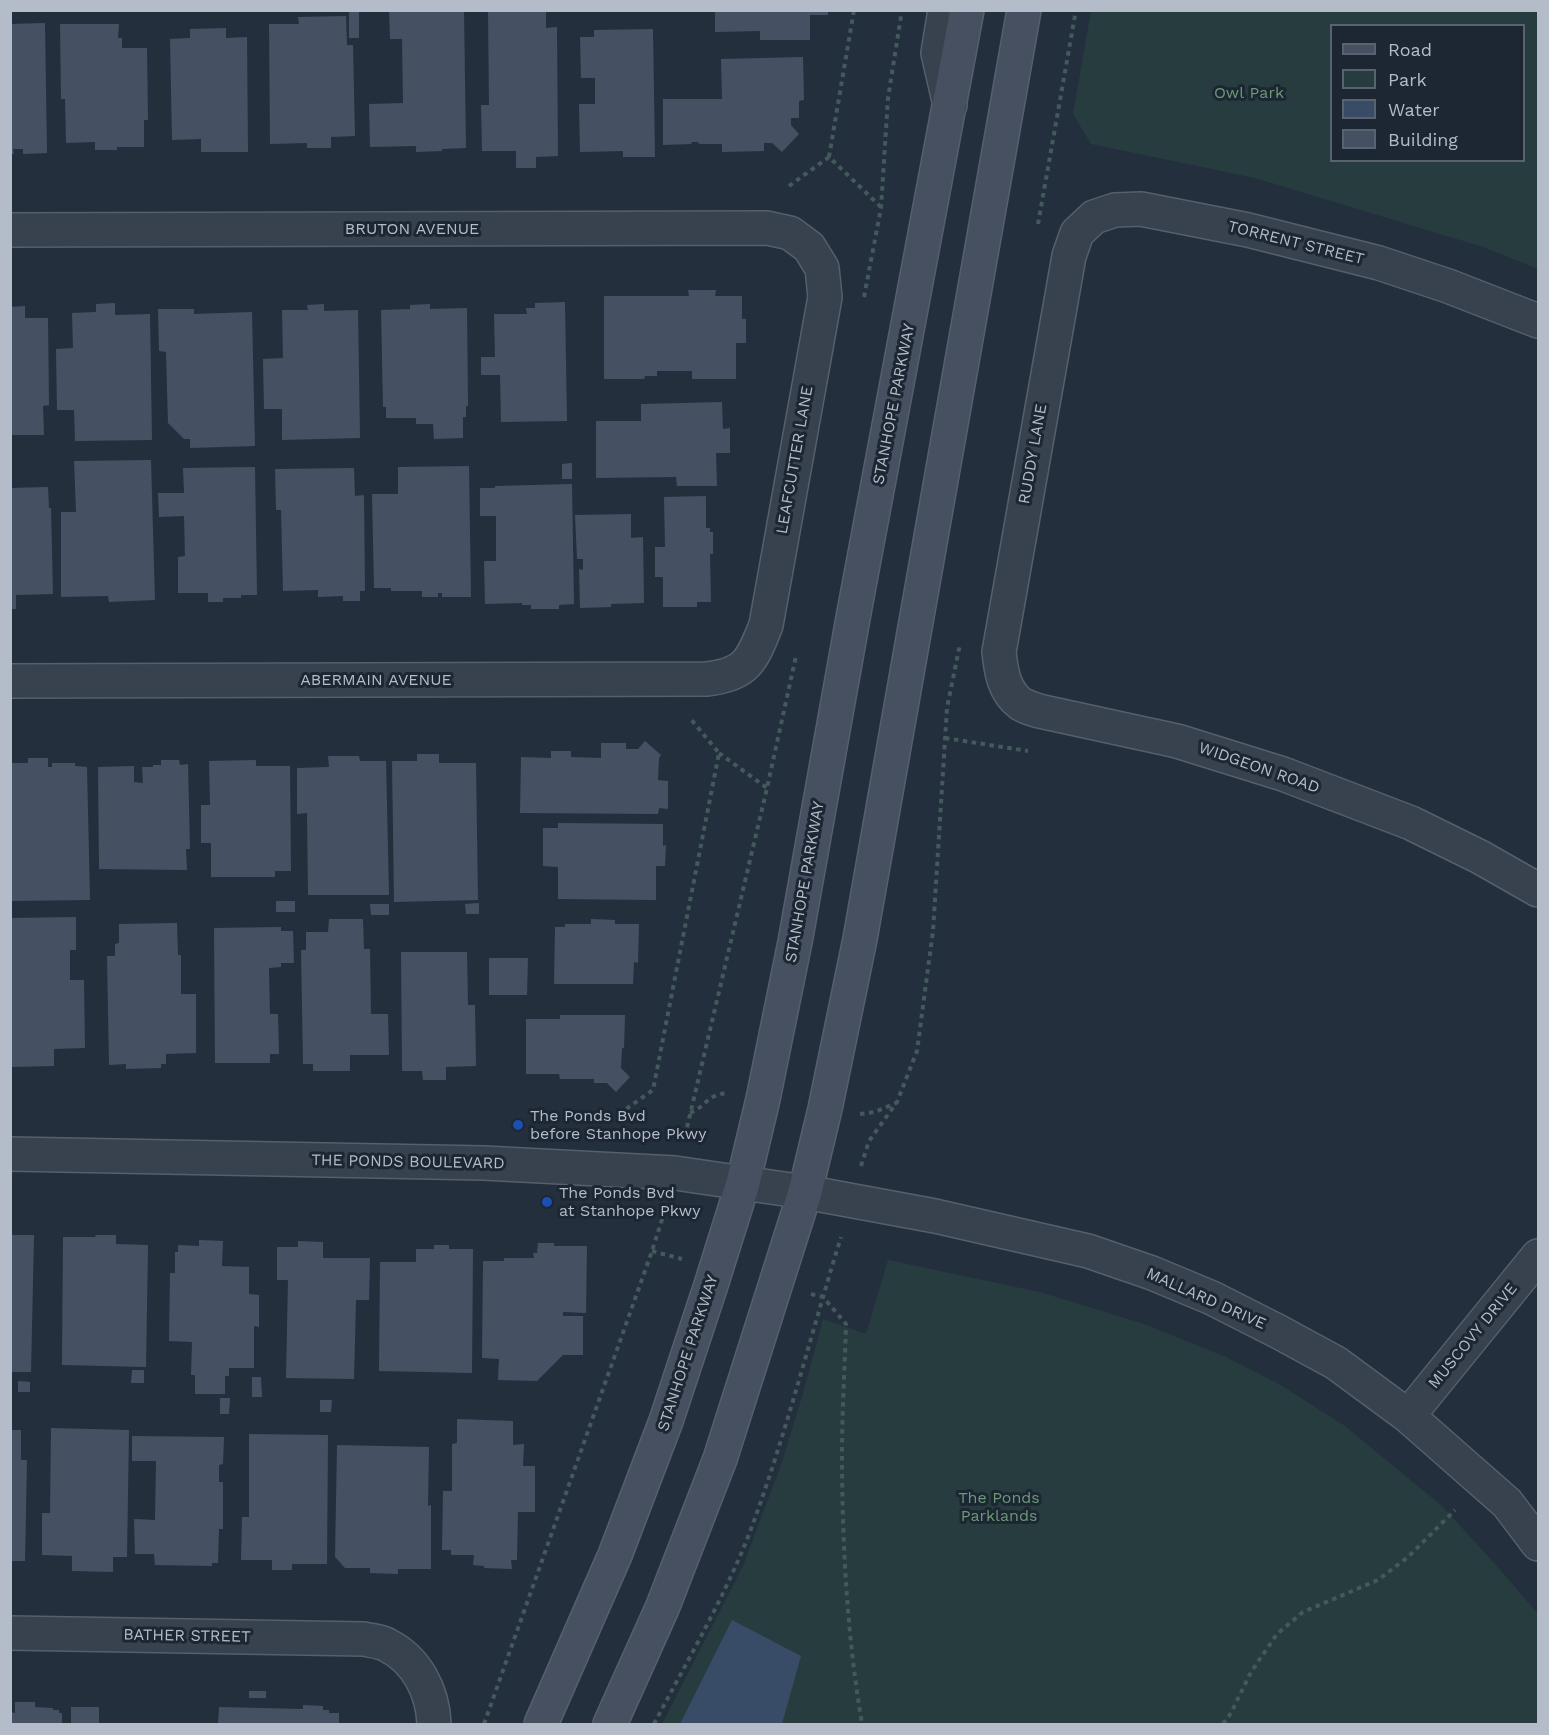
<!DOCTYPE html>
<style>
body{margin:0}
#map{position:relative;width:1549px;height:1735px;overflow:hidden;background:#242f3e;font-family:"Work Sans",sans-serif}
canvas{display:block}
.frame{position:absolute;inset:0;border:12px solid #b4bcc9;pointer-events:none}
.legend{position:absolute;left:1330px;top:24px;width:195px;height:138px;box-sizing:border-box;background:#1d2633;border:2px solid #59626f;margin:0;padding:8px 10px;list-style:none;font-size:18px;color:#b4bcc9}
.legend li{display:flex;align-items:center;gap:12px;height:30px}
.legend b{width:30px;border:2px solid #59626f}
</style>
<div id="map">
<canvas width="1549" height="1735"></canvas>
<div class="frame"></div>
<ul class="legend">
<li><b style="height:8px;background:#465061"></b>Road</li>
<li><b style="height:16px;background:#263c3f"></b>Park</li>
<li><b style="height:16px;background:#394c67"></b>Water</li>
<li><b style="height:16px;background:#455162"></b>Building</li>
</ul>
</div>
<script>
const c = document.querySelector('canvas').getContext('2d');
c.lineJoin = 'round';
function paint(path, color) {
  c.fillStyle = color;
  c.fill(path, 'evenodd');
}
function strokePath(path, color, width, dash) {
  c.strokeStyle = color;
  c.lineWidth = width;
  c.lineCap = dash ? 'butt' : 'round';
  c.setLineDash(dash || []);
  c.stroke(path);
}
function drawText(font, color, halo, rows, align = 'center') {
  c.font = font + ' "Work Sans",sans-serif';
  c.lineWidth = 6;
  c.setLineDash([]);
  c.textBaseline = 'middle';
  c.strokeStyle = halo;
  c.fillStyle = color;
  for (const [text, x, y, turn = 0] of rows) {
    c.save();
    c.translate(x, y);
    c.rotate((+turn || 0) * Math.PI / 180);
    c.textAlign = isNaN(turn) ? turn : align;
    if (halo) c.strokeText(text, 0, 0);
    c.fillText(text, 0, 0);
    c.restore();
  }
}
paint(new Path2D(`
 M1091,11h447v258l-55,-22 -228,-69 -164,-34 -18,-30zM1332,26h192v134h-192z
 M888,1260l152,32 104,32 82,33 53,27 66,42 97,80 54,59 42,49v110h-876l81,-158 39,-104 22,-72 19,-71 43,15z`), '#263c3f');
paint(new Path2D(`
 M732,1620l69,36 -19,68h-102z`), '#394c67');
paint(new Path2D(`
 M389,10h75l2,138 -24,1v2l-26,1v-6l-46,1 -1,-43 34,-1 -1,-64h-12z
 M488,10h58v18l11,-1 1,129 -22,1v11h-20v-17h-34l-1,-46h8z
 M715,10h113v5h-18v25h-50v-9l-45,1z
 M349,11h10v27h-10z
 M346,16l1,29h6l2,91 -24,1v11h-24v-5l-37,1 -1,-120h30l-1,-7z
 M45,23l2,130 -24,1v-5h-10l1,5h-4v-130z
 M60,24h59l-1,14h4v10h25l1,72h-4v27h-27v3h-22v-8l-29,1 -1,-44h-4z
 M226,28v10l21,-1 1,115h-47v-13l-29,1 -2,-101 20,-1v-9z
 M653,29l2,128h-32v-6l-43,1 -1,-48h16v-26h-14l-1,-41h14v-7z
 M803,57l1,43 -5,1v17h-8v7l8,9 -17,18 -10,-9h-8v8l-42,1v-8h-23l-1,-2h-6l-1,2 -28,1v-46h59l-1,-40z
 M688,290h28l-1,6h27v23h4v24h-10v36h-44v-8h-35v5h-12l-1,3h-40v-83h85z
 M565,302l2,119 -66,1 -1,-47h-19v-18h14l-1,-43h33l-1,-6h9v-5z
 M115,303v12l35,-1 2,126 -77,1 -1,-31h-17l-1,-61 17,-1 -1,-35 24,-1v-8z
 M324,304v7l34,-1 2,128 -78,2v-31h-18l-1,-50 20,-1 -1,-48h26l-1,-5z
 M430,304v5l37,-1 1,98h-2v11h-3v21l-29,1 -1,-15h-17v-6h-30v-11h-3l-2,-97 29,-1v-4z
 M25,306v12h23l1,87 -6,1 1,29h-34v-128z
 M158,309h36v5l58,-2 3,134 -65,2v-9h-6l-16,-16 -2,-71 -7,-1z
 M722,402l1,27 7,-1v25h-14l1,33h-40l-1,-9 -80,1v-57h45v-17z
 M151,460l4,140 -46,2 -1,-6 -47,1v-85h15l-2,-51z
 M572,463v16h-10v-15z
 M469,466l2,131h-29v-4h-4v4h-16v-6h-31v-3h-17l-2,-94h26v-27z
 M255,467l2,128h-16v3h-18v4h-15v-9h-30v-36l7,-1 -1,-40 -25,1 -1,-24h26l-1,-25z
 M354,468l1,28 9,-1 1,96h-5v10h-17v-5l-25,1v-7l-35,1 -2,-81h-5l-1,-41z
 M572,484l2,120 -15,1v4h-28v-4h-9v-2l-37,1 -1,-43h12v-45h-16v-28h15v-2z
 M48,487l1,21h2l2,86 -37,1v14h-6v-121z
 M706,496v32h4v4h3v22h-3l1,48h-14v5h-34v-30h-8v-30h10l-1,-50z
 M631,514v24l12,-1 1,66 -33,1v3l-31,1 -1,-39 4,1v-11h-6l-2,-44z
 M645,741l16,14 -2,3 -1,22 10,1v28l-9,-1 -1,6 -138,-1 1,-56 30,1v-7h20v6l30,1v-15h25v6h12z
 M417,754h22v9h37l2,137 -84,2 -2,-141h25z
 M328,756h31l1,5h26l3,134h-81l-1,-82 -10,1v-46l32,-1z
 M28,758h20v9h4v-4h23v3l12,1 3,133 -79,1 -1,-138h18z
 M161,760h18l1,5 8,-1 2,85h-4l1,21 -88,-1 -1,-102 36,-1v16l9,1 -1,-16h11v-2h8z
 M256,760v6h34l1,105h-16v6h-64v-34h-10v-38h9l-1,-44z
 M558,823l105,1v22l3,-1 -1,21h-9v34l-98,-1v-32l-15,-1v-38h15z
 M276,901h19v11h-19z
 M479,903v11h-13l-1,-10z
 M370,904h19v11h-18z
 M76,917v33h-6v30h14l1,68 -31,1v17l-44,1v-149z
 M329,919h34l1,30h6l1,65h17l1,41h-39v16h-37v-7h-10l-2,-114h5v-18h22z
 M591,919l24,1v4h24l-1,39 -4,-1 -1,22h-79l1,-57h10v-3h26z
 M177,923l1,32h3v39h15v59l-30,1v10h-5v4l-35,1v-5l-17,1 -2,-109h8v-12l4,-1v-19z
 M281,927v4h12l1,32h-13v4l-12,1 1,46h8l1,40h-9v9h-55l-1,-135z
 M401,952h66l1,53h7l1,61 -30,1v13h-23l-1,-9h-20z
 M489,958h39l-1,37h-38z
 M560,1015h65l-1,33h-2l-1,20 9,9 -14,15 -9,-9h-13v-4h-34l-1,-5h-33v-55h34z
 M10,1235h24l-3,137h-21z
 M95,1235h21v9l32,1 -2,122 -84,-2 1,-128h33z
 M199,1240l24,1 -1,25 27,1v27l10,1v32l-5,-1v42h-25v8h-4v18h-30v-19h-4l1,-33 -23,-1 1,-68h5v-21h3v-7l21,1z
 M298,1241l25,1v16h47l-1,42h-13l-2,79 -68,-1 2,-98h-11v-33h21z
 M538,1243h16v3h33l-1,67 -23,-1v4h20v39h-20l-26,26 -39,-1 1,-21 -17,-1 1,-97h21v-3h30l-1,-5h4z
 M434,1245h15v4h24l-1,124 -93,-2 1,-109h36v-13h18z
 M132,1370h12v13h-13z
 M252,1377h9l1,20h-10z
 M18,1381l12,1v10h-12z
 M220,1398h10l-1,16h-9z
 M320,1400h12l-1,12h-11z
 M457,1419l56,2v24l11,-1 -1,22h12v46h-17l-1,48h-6l1,9 -28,-1v-2l-11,-1 1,-10h-23v-5h-9l1,-59h9v-47l5,-1z
 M51,1428l78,2 -2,127h-14v15l-41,-1v-15l-30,-1v-42h8z
 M10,1430h11v30h6l-2,101h-15z
 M249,1434l79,1 -1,129h-35v6h-20v-10h-31l1,-43h7z
 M132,1436l92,1 -1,27 -4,1v17h4v47h-4l-1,34h-6v3l-57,-1 -1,-11h-19l-1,-35 21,1 1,-59h-24z
 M337,1445l92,2 -1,59 3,-1v64h-33v5l-28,-1v-5h-25l-10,-11z
 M249,1691h17v7h-17z
 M15,1702h20v5l18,1v2h6v3h3v11h-52v-12l5,1z
 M303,1705l20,1v4h6v3h10v11h-121l1,-17 84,2z
 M71,1707h28v17h-28z`), '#455162');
const minor = new Path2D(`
 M945,10l-7,43 12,52
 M10,230l757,-2 23,5 19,14 13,21 3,29 -59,328c-14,36 -20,50 -60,54l-696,2
 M1538,321l-90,-35 -69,-23 -131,-33 -107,-21 -26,1 -21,7 -17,16 -8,23 -70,396c2,19 5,40 22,52 5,3 12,5 18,7l138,30 106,33 128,49 69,34 58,33
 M743,1183l62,9 130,24 153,35 64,22 60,25 67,34 57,31 72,53 99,87 31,41
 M1408,1416l130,-160
 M10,1633l354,6c7,2 16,2 23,6 30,15 46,47 47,79`);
const tertiary = new Path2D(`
 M10,1154l474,9 191,10 68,10`);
const secondary = new Path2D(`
 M541,1724l74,-169 51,-134 45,-136 32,-102 20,-84 32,-157 60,-335 112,-597
 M610,1724l53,-118 57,-147 85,-267 20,-83 35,-170 164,-929`);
strokePath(minor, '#565f6c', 36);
strokePath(tertiary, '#565f6c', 36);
strokePath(secondary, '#565f6c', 36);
strokePath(new Path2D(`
 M829,157l25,-147
 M789,186l40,-29 52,50
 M1038,224l38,-214
 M864,297l17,-89 7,-110 14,-88
 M945,738l83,13
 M719,753l48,35
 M690,1113c17,-7 15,-17 36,-20
 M619,1114l34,-24 66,-337 -30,-36
 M860,1114l15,-2 21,-9
 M685,1136l82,-348 29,-132
 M861,1166l8,-25 28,-39 20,-51 16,-120 14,-223 13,-64
 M652,1251l30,8
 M811,1294l12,3 23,27c-1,42 -4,85 -4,128 0,90 5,183 20,272
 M484,1724l168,-473 13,-41
 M654,1724c32,-61 68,-122 94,-187 37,-98 62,-200 93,-300
 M1223,1724l8,-11 20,-41 26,-38 26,-22 75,-32 30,-23 47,-47`), '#44595c', 4, [4.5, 4.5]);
strokePath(minor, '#38414e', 33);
strokePath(tertiary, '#38414e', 33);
strokePath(secondary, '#465061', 33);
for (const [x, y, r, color] of [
 [518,1125,6,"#1a4fb4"],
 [547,1202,6,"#1a4fb4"]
]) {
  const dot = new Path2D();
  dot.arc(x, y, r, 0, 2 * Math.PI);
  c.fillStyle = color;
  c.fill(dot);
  strokePath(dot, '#1d2633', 2);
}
drawText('16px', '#6b9a76', '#1d2633', [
 ["Owl Park",1249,93],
 ["The Ponds",999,1498],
 ["Parklands",999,1516]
]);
drawText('16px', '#b4bcc9', '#1d2633', [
 ["BRUTON AVENUE",412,229],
 ["TORRENT STREET",1296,243,14],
 ["STANHOPE PARKWAY",894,404,-79],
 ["RUDDY LANE",1033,454,-80],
 ["LEAFCUTTER LANE",795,460,-80],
 ["ABERMAIN AVENUE",376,680],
 ["WIDGEON ROAD",1259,768,19],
 ["STANHOPE PARKWAY",805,882,-80],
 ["THE PONDS BOULEVARD",408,1162,1],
 ["MALLARD DRIVE",1206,1299,24],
 ["MUSCOVY DRIVE",1473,1336,-51],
 ["STANHOPE PARKWAY",688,1353,-72],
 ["BATHER STREET",187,1636,1]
]);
drawText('16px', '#b4bcc9', '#1d2633', [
 ["The Ponds Bvd",530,1116],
 ["before Stanhope Pkwy",530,1134],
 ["The Ponds Bvd",559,1193],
 ["at Stanhope Pkwy",559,1211]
], 'left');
</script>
